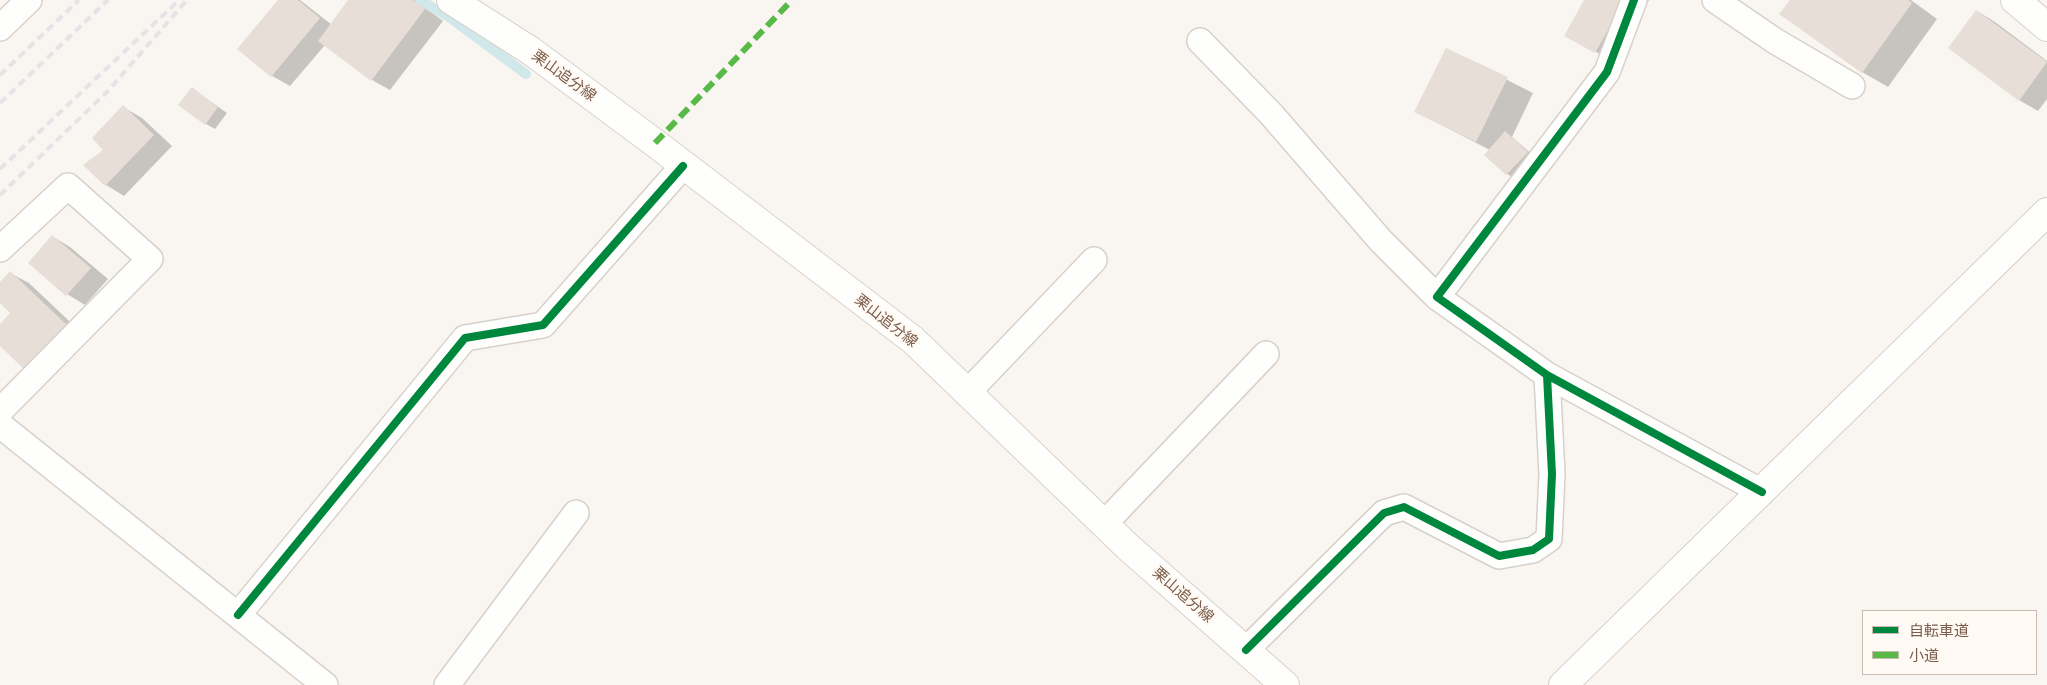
<!DOCTYPE html>
<meta charset="utf-8">
<style>
body{margin:0}
#map{position:relative;width:2047px;height:685px;overflow:hidden;background:#f9f5f0;font-family:"Alegreya Sans","Noto Sans JP",sans-serif}
canvas{display:block}
.legend{position:absolute;left:1862px;top:610px;width:175px;height:65px;box-sizing:border-box;background:#fffaf3;border:1px solid #cabbb1;margin:0;padding:6px 9px;list-style:none;font-size:15px;color:#7a5c4d}
.legend li{display:flex;align-items:center;gap:10px;height:25px}
.legend b{width:25px;border:1px solid #cabbb1}
</style>
<div id="map">
<canvas width="2047" height="685"></canvas>
<ul class="legend">
<li><b style="height:6px;background:#00873e"></b>自転車道</li>
<li><b style="height:6px;background:#58b947"></b>小道</li>
</ul>
</div>
<script>
const c = document.querySelector('canvas').getContext('2d');
c.lineJoin = 'round';
function paint(path, color) {
  c.fillStyle = color;
  c.fill(path, 'evenodd');
}
function strokePath(path, color, width, dash) {
  c.strokeStyle = color;
  c.lineWidth = width;
  c.lineCap = dash ? 'butt' : 'round';
  c.setLineDash(dash || []);
  c.stroke(path);
}
function drawText(font, color, halo, rows, align = 'center') {
  c.font = font + ' "Alegreya Sans","Noto Sans JP",sans-serif';
  c.lineWidth = 4.5;
  c.setLineDash([]);
  c.textBaseline = 'middle';
  c.strokeStyle = halo;
  c.fillStyle = color;
  for (const [text, x, y, turn = 0] of rows) {
    c.save();
    c.translate(x, y);
    c.rotate((+turn || 0) * Math.PI / 180);
    c.textAlign = isNaN(turn) ? turn : align;
    if (halo) c.strokeText(text, 0, 0);
    c.fillText(text, 0, 0);
    c.restore();
  }
}
paint(new Path2D(`
 M279,0h21l32,25 18,-25h65l28,21 -53,69 -18,-10 -47,-35 -35,41 -18,-10z
 M1585,0h64l-35,62 -48,-27z
 M1791,0h120l26,19 -49,68 -26,-15z
 M1977,11l18,11 52,39v38l-9,12 -19,-11z
 M1446,49l87,44 -21,44 24,21 -20,21 -9,-5 -17,-24 -74,-38z
 M193,89l34,24 -12,16 -9,-5z
 M123,107l19,11 30,28 -48,50 -18,-11 -21,-20 19,-15z
 M52,236l18,11 38,32 -23,26 -18,-11z
 M10,273l19,10 57,54 -86,8v-20l12,-12 -12,-12v-17z`), '#0003');
strokePath(new Path2D(`
 M420,0l29,17 77,57`), '#d0e8ea', 10);
paint(new Path2D(`
 M278,0h20l22,18 -49,59 -34,-28z
 M348,0h65l12,9 -54,72 -53,-40z
 M1584,0h41l-30,53 -31,-17z
 M1790,0h118l4,3 -50,70 -83,-59z
 M1976,10l71,52 -28,39 -71,-53z
 M1446,48l62,29 -32,65 -62,-30z
 M192,87l26,20 -13,18 -27,-20z
 M123,105l31,30 -49,51 -22,-21 20,-15 -11,-12z
 M1505,131l23,21 -22,23 -22,-20z
 M52,235l39,33 -25,28 -38,-33z
 M10,271l58,55 -42,45 -26,-25v-22l10,-11 -10,-10v-21z`), '#e6ded7');
const minor = new Path2D(`
 M1715,0l60,41 77,45
 M0,28l29,-28
 M1200,41l71,73 110,127 56,56
 M0,249l68,-63 82,73 -150,152
 M1547,375l-110,-78 170,-225 27,-72
 M967,393l127,-133
 M0,425l325,260
 M1104,524l162,-170
 M238,615l227,-277 78,-13 140,-159
 M1246,650l138,-137 20,-6 95,49 34,-6 16,-11 3,-65 -5,-99 215,117
 M447,685l129,-172`);
const tertiary = new Path2D(`
 M2015,0l32,27
 M1563,685l484,-473`);
const secondary = new Path2D(`
 M451,0l80,51 124,92 258,197 215,207 157,138`);
strokePath(minor, '#d7d1cb', 28);
strokePath(tertiary, '#d7d1cb', 30);
strokePath(secondary, '#d9d2cb', 30);
strokePath(minor, '#fefefd', 25);
strokePath(tertiary, '#fefefd', 28);
strokePath(secondary, '#fefefd', 28);
strokePath(new Path2D(`
 M0,75l79,-75
 M0,103l108,-103
 M0,169l176,-166
 M0,195l107,-103 80,-92`), '#e6e3e7', 4, [8, 5]);
strokePath(new Path2D(`
 M655,143l137,-143`), '#58b947', 6, [12, 6]);
strokePath(new Path2D(`
 M1547,375l-110,-78 170,-225 27,-72
 M238,615l227,-277 78,-13 140,-159
 M1246,650l138,-137 20,-6 95,49 34,-6 16,-11 3,-65 -5,-99 215,117`), '#00873e', 8);
drawText('15px', '#7a5c4d', '#fffaf3', [
 ["栗山追分線",564,76,36],
 ["栗山追分線",886,321,38],
 ["栗山追分線",1183,595,41]
]);
</script>
